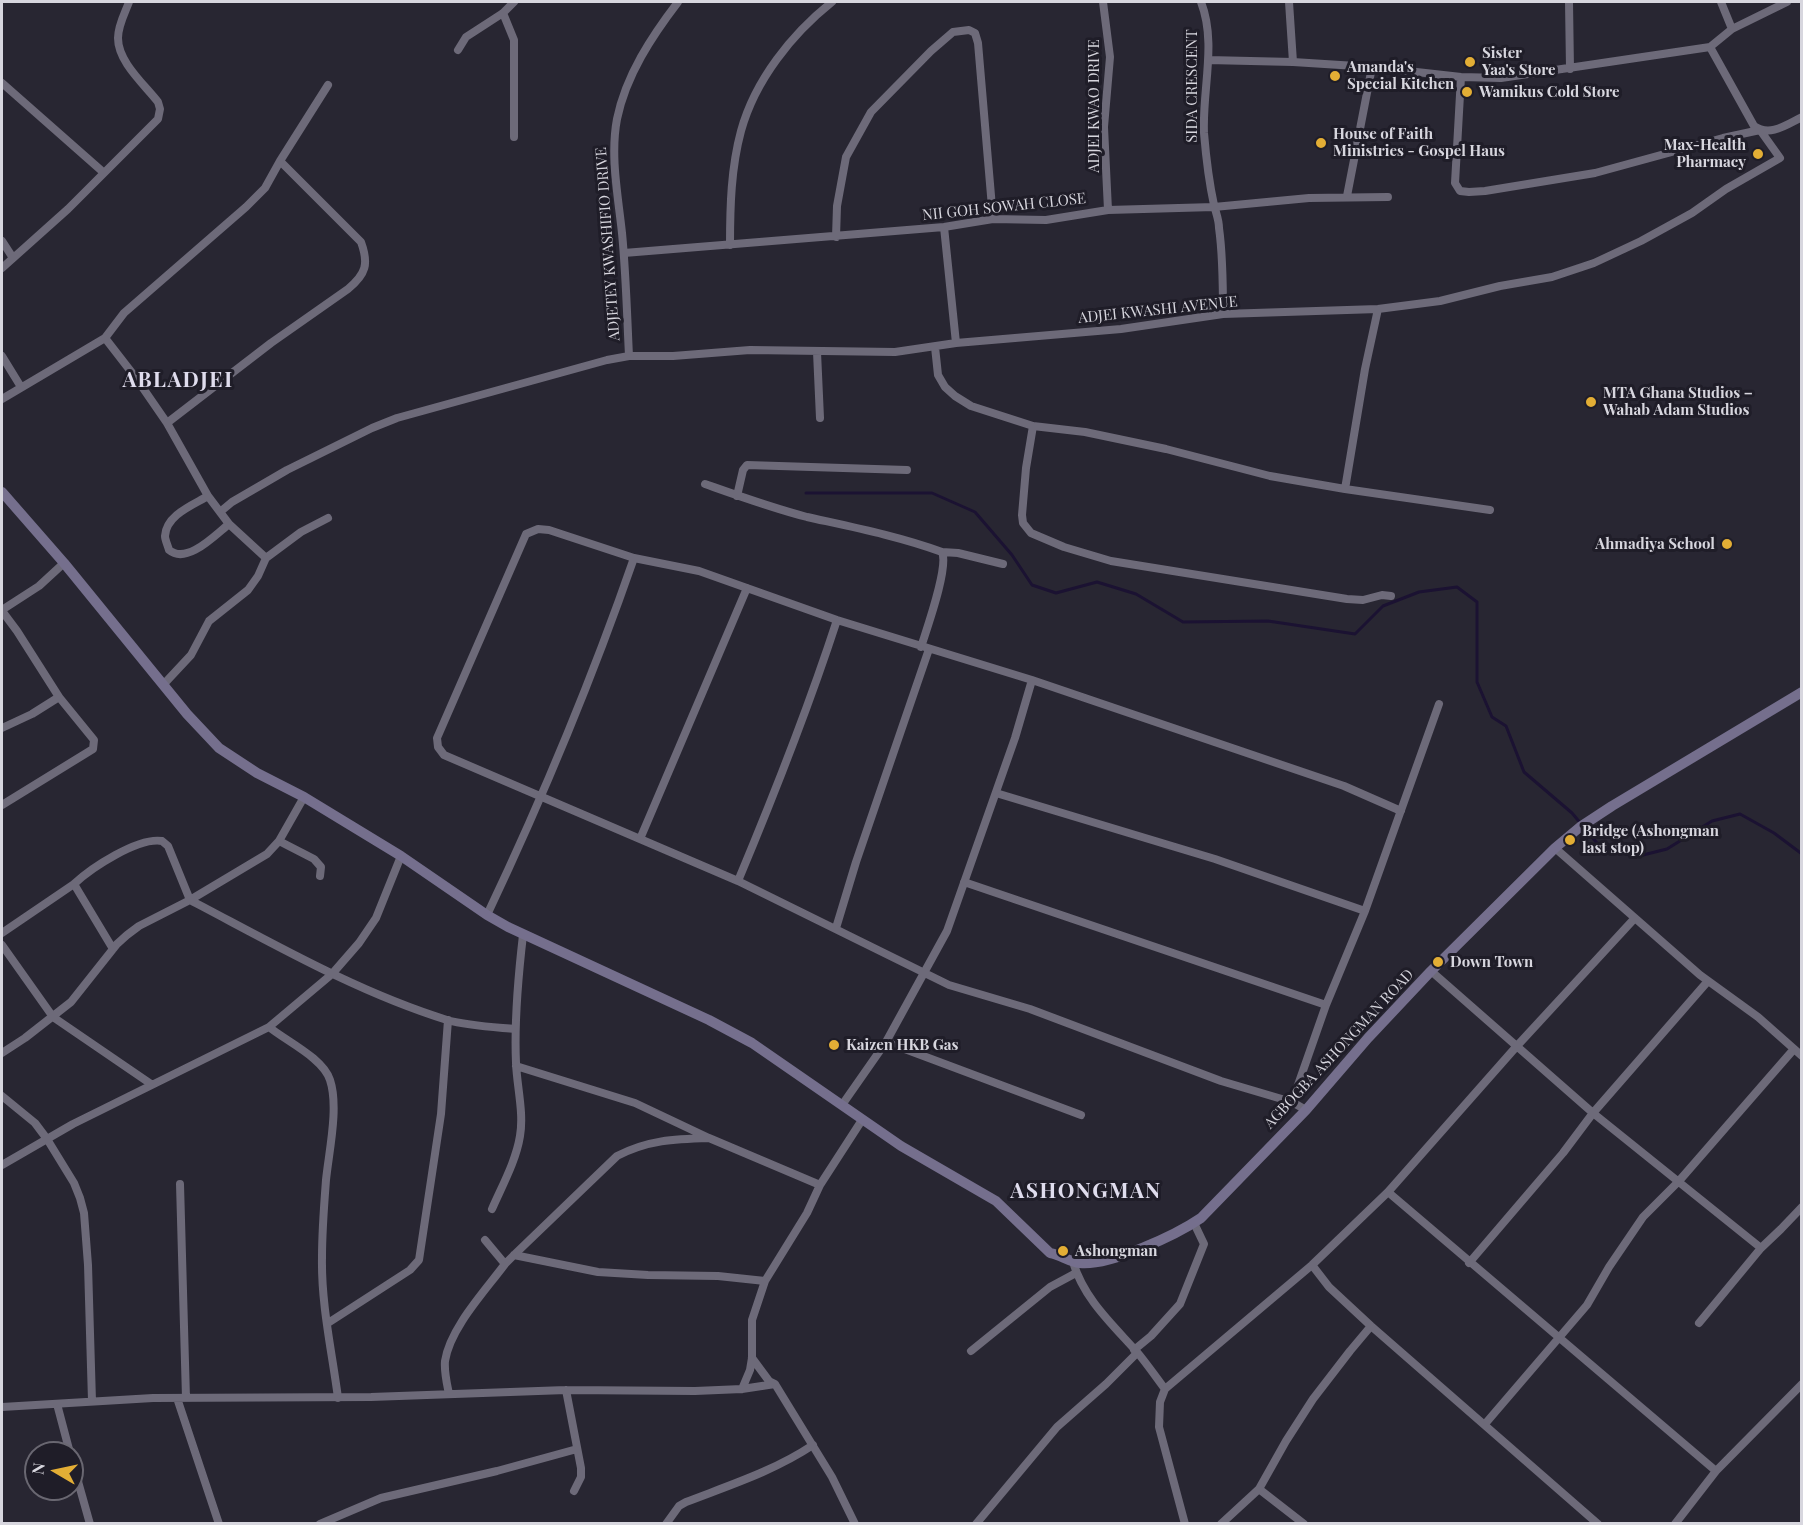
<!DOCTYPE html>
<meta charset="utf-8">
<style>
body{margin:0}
#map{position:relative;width:1803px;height:1525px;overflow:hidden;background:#282632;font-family:"Playfair Display",serif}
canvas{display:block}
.frame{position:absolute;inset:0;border:3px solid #d7d6de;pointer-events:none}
.north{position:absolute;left:24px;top:1441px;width:60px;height:60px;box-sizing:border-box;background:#1f1d28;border:2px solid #696771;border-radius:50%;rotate:279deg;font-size:16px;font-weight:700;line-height:24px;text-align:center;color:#d7d6de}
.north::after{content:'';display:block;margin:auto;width:21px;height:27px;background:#e3ae35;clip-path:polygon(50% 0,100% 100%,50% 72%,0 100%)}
</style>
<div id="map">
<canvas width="1803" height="1525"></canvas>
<div class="frame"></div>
<div class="north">N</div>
</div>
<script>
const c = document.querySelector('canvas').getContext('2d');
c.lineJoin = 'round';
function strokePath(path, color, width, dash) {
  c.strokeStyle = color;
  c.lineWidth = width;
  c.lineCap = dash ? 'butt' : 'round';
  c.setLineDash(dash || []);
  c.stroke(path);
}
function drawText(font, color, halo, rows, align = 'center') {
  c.font = font + ' "Playfair Display",serif';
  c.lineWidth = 6;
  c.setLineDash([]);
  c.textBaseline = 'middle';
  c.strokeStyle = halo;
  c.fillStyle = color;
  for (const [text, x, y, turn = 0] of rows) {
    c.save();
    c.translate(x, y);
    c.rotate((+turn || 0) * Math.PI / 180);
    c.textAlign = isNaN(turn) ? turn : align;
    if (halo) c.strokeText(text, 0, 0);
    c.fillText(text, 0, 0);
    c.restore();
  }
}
strokePath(new Path2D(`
 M806,493h126l43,19 37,43 20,30 24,8 41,-11 39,12 47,28 85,-1 87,13 28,-28 36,-14 38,-5 20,15v80l15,35 14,9 18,46 48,41 25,30 38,14 32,-8 45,-28 28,-7 34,19 28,21`), '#1b1232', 3);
strokePath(new Path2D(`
 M1103,2l7,55 -6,70 4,83
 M1201,2c16,41 1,88 3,131 2,24 5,49 10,72 2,8 5,15 5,23 4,28 4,57 4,86
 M1289,2l4,60
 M1569,2l1,67
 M1721,2l11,27
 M503,13l11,27v97
 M1710,47l44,79c16,11 32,-1 48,-9
 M458,50l8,-13 37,-24 11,-11
 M1208,60l85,2 79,5 89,10 40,1 209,-31 22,-18 55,-27
 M1461,77l-6,106 5,8 9,1 16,-1 110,-18 128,-35 37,-8
 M2,83l101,89
 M1347,196l25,-129
 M944,227l12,116
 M836,237l1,-31 9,-49 25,-45 60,-61 22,-19 16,-2 6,3 3,10 15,176
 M2,241l11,17
 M730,245c0,-38 1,-77 11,-114 14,-51 51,-97 91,-129
 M624,253l320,-26 49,-8 53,1 62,-10 106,-3 95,-9 79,-1
 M2,268l66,-59 90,-90 2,-10 -2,-7c-14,-18 -40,-40 -40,-64 0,-13 7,-25 11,-36
 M105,338l31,40 31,45 41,73 21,28 37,34
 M935,347l3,28 7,12 10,9 16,10 62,20 52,6 81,17 104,27 75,13 145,21
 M817,352l3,66
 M2,356l19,31
 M629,356c-2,-41 -3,-82 -7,-123 -4,-38 -12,-77 -5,-114 9,-44 35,-83 61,-117
 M2,399l103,-61 19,-25 122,-106 19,-19 15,-27
 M167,423l104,-80 77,-54c18,-15 21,-25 13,-47l-81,-81 48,-76
 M1033,426l-7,42 -4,47 1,8 8,10 33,14 47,14 236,38 16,1 19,-5 9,1
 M705,484c34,12 67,24 102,33 45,10 91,19 135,35 7,15 -15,76 -21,95
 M1345,489l20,-120 13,-60
 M208,496c-15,9 -42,19 -43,40 0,4 3,10 4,14 18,15 46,-15 60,-26
 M737,496l6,-26 4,-5 160,5
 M220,512l12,-10 55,-32 85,-42 25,-10 210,-58 22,-4h44l77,-6 145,2 61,-9 165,-14 102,-15 155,-5 62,-8 60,-15 52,-9 42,-14 47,-22 51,-28 34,-24 54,-31 -20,-28
 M942,552l16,1 45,11
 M2,610l37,-24 25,-23
 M2,611l15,20 42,66 -27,17 -30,14
 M163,685l28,-30 18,-34 39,-31 10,-14 8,-18 35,-26 27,-14
 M996,793l219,66 150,52
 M2,805l91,-56 1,-9 -35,-43
 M640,839l107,-251
 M279,841l35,18 7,8 -1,9
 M1555,848l145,127 58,42 44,39
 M738,881c36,-86 70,-172 99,-261
 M964,882l362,123
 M487,915c55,-116 105,-236 147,-357
 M836,928l20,-66 73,-213
 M2,933l72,-49
 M2,945l51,72 98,67
 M113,949l-39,-65c17,-16 64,-47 88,-43l6,5 22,54c84,44 167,92 257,120 22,6 46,7 68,9
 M1431,971l162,142 168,135
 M269,1027c17,14 54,31 61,53 9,27 -1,71 -4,100 -2,26 -4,51 -4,77 -1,47 10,95 16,141
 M886,1042l195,73
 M2,1053l23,-15 46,-36 46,-58 10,-9 12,-9 51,-26 77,-46 12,-13 25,-44
 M516,1066l119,37 74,35 111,47
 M2,1096l33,27 12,16 27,44 6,15 4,15 4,52 4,136
 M1292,1102l34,-97 39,-94 74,-207
 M842,1105l44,-63 61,-111 68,-193 17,-58
 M1306,1110l-14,-8 -71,-21 -191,-72 -81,-24 -211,-104 -294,-126 -6,-8 -1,-9 89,-204 12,-5 11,1 85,28 65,13 138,49 195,60 312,106 57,25
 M2,1165l71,-41 196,-97 63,-53 27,-31 17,-25 25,-62
 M180,1184l6,214
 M1388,1192c109,93 219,185 328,279
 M492,1209c10,-23 24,-48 28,-73 4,-23 -3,-49 -4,-73 -2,-43 2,-85 7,-128
 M485,1240l20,24
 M514,1255l84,17 50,3 70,1 47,5
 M1073,1262c11,37 39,62 64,90 10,12 19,25 28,37
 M1469,1263l94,-110 30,-40 115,-132
 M1312,1265l17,22 42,39 227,198
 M328,1323l82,-53 9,-10 22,-146 7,-94
 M1699,1323l62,-75 20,-19 21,-22
 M1134,1350l17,-14 29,-32 24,-60 -10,-21
 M971,1351l79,-64 26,-14
 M752,1358l17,23 6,3
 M742,1389l8,-19 2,-12v-38l13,-39 42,-68 13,-28 42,-65
 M566,1390l15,78v9l-7,14
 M449,1394c-2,-10 -5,-22 -4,-33 5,-33 40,-70 60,-97l9,-9 103,-99c31,-16 57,-17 92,-18
 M177,1398l42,126
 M57,1404l13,49
 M2,1407l151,-9 218,-1 195,-7 129,1 47,-2 33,-5 57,93 23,47
 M1485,1424l102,-119 22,-38 34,-50 36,-36 115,-132
 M72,1460l18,64
 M1259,1489l45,35
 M320,1524l61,-26 116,-27 80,-22
 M666,1524l13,-18 7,-4c44,-17 88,-31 127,-57
 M976,1524l81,-97 49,-43 31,-31
 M1185,1524l-26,-97 1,-25 5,-13 147,-124 76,-73 128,-145 118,-128
 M1221,1524l38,-35 27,-48 27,-42 37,-48 21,-25
 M1675,1524l41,-53 86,-87`), '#6d6a79', 8);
strokePath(new Path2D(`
 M2,492l62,71 123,151 32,34 38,25 47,24 97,59 86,59 21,12 201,93 43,23 149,103 95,55 54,52c11,2 19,9 30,10 30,3 96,-28 121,-45l105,-108 62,-72 63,-67 124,-123 25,-21 32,-21 190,-114`), '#756f8d', 10);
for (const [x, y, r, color] of [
 [1470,62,6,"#e3ae35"],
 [1335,76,6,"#e3ae35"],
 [1467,92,6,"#e3ae35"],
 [1321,143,6,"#e3ae35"],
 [1758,154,6,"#e3ae35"],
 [1591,402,6,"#e3ae35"],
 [1727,544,6,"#e3ae35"],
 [1570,840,6,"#e3ae35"],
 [1438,962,6,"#e3ae35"],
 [834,1045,6,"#e3ae35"],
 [1063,1251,6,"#e3ae35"]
]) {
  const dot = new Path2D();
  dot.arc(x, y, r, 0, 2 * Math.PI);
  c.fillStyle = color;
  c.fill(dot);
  strokePath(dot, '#1f1d28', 2);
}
drawText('bold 15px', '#d7d6de', '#1f1d28', [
 ["Sister",1482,53],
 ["Yaa's Store",1482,70],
 ["Amanda's",1347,67],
 ["Special Kitchen",1347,84],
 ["Wamikus Cold Store",1479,92],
 ["House of Faith",1333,134],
 ["Ministries - Gospel Haus",1333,151],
 ["Max-Health",1746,145,"right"],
 ["Pharmacy",1746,162,"right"],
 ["MTA Ghana Studios –",1603,393],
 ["Wahab Adam Studios",1603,410],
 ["Ahmadiya School",1715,544,"right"],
 ["Bridge (Ashongman",1582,831],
 ["last stop)",1582,848],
 ["Down Town",1450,962],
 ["Kaizen HKB Gas",846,1045],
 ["Ashongman",1075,1251]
], 'left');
drawText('15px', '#d7d6de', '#1f1d28', [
 ["SIDA CRESCENT",1192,86,-90],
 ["ADJEI KWAO DRIVE",1094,106,-90],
 ["NII GOH SOWAH CLOSE",1004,207,-6],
 ["ADJETEY KWASHIFIO DRIVE",608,244,-94],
 ["ADJEI KWASHI AVENUE",1158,310,-6],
 ["AGBOGBA ASHONGMAN ROAD",1339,1049,-47]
]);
c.letterSpacing = '1.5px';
drawText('bold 21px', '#dfdced', '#1f1d28', [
 ["ABLADJEI",178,380],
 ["ASHONGMAN",1086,1191]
]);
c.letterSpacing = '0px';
</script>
